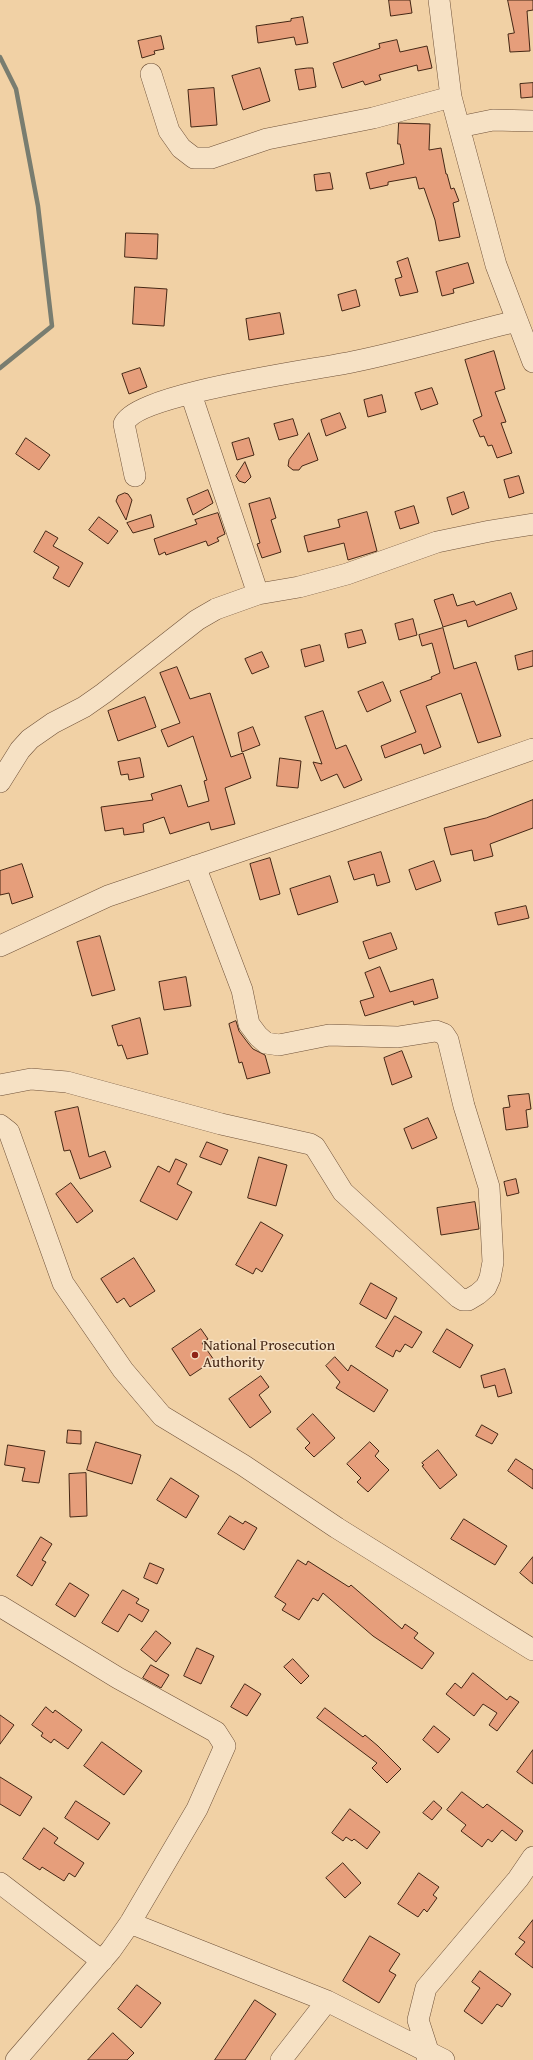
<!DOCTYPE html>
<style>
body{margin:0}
canvas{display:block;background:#f1d1a5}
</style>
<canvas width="533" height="2060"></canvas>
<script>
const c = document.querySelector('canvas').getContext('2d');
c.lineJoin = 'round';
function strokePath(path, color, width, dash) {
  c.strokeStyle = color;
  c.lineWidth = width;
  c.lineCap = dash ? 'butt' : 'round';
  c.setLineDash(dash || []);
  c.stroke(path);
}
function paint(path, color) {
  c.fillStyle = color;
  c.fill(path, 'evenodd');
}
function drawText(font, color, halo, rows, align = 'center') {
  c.font = font + ' "Gentium Book Plus",serif';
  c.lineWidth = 3;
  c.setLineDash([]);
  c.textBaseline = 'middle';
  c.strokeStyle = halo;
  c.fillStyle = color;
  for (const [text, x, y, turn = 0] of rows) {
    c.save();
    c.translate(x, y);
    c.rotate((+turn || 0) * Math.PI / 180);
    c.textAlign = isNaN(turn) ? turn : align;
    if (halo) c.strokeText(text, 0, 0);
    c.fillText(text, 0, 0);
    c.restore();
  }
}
strokePath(new Path2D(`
 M0,57l16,32 22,117 14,120 -52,42`), '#797d70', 4.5);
const building = new Path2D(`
 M389,0h21l2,13 -21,3z
 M508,0h25v10l-6,1 3,40 -20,1 -2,-18 6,-1z
 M303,17l5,26 -12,2 -2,-8 -36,6 -2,-17 35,-5v-2z
 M161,36l3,13 -10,2 1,3 -13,4 -4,-17z
 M397,40l3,12 27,-6 5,22 -14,3 -1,-6 -38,10 2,5 -16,5 -2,-4 -21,7 -9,-25 47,-15 -1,-4z
 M260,68l10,33 -27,9 -11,-34z
 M308,68h5l3,19 -17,3 -4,-20z
 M533,83v14l-12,1 -1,-14z
 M214,88l3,37 -26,2 -3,-37z
 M399,123l31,1 -1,26 12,-2 5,26h1l4,15 3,-1 5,13 -6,2 7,34 -21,4 -4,-21 -11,-32 -5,1 -3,-12 -28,5v3l-18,4 -4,-16 38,-9 -4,-20h-2z
 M330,173l3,16 -17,2 -2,-16z
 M126,233l32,1 -1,25 -32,-2z
 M408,258l10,34 -18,4 -5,-17 7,-2 -5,-15z
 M468,263l6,20 -21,6 1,4 -12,3 -6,-24z
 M135,287l32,2 -3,37 -31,-2z
 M356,290l4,16 -18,5 -4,-16z
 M280,313l4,21 -35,6 -3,-21z
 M494,351l11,38 -10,3 11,30 -5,1 11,30 -15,5 -5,-13 -4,1 -4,-10 -4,1 -7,-17 9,-4 -17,-56z
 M140,368l7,19 -18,7 -7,-20z
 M432,388l6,16 -17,6 -6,-17z
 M382,395l4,17 -18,5 -4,-17z
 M340,413l6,15 -20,8 -5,-16z
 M293,419l5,16 -19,5 -5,-16z
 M309,433l9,27 -16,6 -3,4h-6l-5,-4 1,-6z
 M26,438l24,17 -11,15 -23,-16z
 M249,438l5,17 -17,5 -5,-17z
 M245,462l6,15 -6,6 -6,-2 -3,-5z
 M519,476l5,17 -15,5 -5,-18z
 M208,490l5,13 -20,12 -6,-16z
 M464,492l5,16 -17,7 -5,-17z
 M125,493l3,1 4,6 -6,20 -10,-19 2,-5z
 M270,498l6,20 -5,2 10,32 -19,6 -5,-14 3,-1 -11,-39z
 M414,506l5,17 -19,6 -5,-17z
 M367,512l10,39 -29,9 -4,-17 -36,9 -4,-16 36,-9 -2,-7z
 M218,513l7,21 -8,4 2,3 -11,5 -2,-5 -40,14 -1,-3 -6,3 -5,-16 43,-15 -2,-4z
 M151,515l3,12 -21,6 -6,-10z
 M99,517l19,14 -10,13 -19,-14z
 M46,531l12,7 -5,8 30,17 -14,24 -16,-9 6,-11 -25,-15z
 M511,593l6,16 -49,18 -2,-7 -23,7 -9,-27 19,-6 4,12 17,-5 2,4z
 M413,619l4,16 -18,5 -4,-16z
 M443,628l11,41 22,-7 25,74 -23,7 -17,-50 -35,13 15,41 -17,7 -3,-10 -36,14 -4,-12 35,-14 -16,-41 32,-12 -1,-2 9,-4 -8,-30 -10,3 -3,-11z
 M362,630l4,13 -18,5 -3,-14z
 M320,645l4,16 -19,6 -4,-17z
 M533,651v15l-15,4 -3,-14z
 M262,652l7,15 -17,7 -7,-15z
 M177,667l13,32 20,-6 21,64 12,-4 8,25 -26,10 10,36 -24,6 -2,-8 -39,12 -6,-17 -21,7 1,8 -20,3 -1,-7 -18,3 -4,-24 52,-7 -2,-6 30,-9 7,22 21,-6 -5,-20 3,-1 -14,-44 -25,11 -7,-17 19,-7 -20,-50z
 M383,682l8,19 -24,11 -9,-20z
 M145,697l11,30 -38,14 -10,-30z
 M323,711l13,38 10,-4 16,35 -18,8 -7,-14 -16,7 -8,-19 9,2 -17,-47z
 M253,727l7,18 -18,7 -4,-19z
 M140,758l4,19 -15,3 -1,-6 -7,1 -3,-13z
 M280,758l21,3 -3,27 -21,-2z
 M533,800v28l-43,16 3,12 -19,5 -2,-11 -21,5 -7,-27 42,-10z
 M381,852l9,30 -13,4 -3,-12 -20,6 -6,-18z
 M270,858l10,36 -20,6 -10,-36z
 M434,861l7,20 -25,9 -7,-20z
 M22,864l11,33 -21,7 -3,-11 -9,2v-24z
 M330,876l8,26 -40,13 -8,-26z
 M526,906l3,12 -31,7 -3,-12z
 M391,933l6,16 -28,10 -6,-17z
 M100,936l15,54 -23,6 -15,-54z
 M380,967l10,25 43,-13 5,19 -24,7 -1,-4 -48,15 -5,-15 14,-4 -9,-24z
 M186,977l5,29 -27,4 -5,-28z
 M140,1018l8,36 -21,5 -5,-14 -4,1 -6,-20z
 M236,1021l3,10 9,12 5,6 12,6 5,18 -23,6 -5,-17 -3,1 -10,-39z
 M402,1051l10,26 -20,8 -8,-27z
 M529,1094l2,15 -5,1 2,17 -22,3 -3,-22 7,-1 -2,-11z
 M78,1107l11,50 16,-6 6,16 -31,12 -10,-29 -6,1 -9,-39z
 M428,1118l9,20 -25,11 -8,-20z
 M207,1142l21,8 -7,15 -21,-8z
 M259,1157l28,8 -11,41 -28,-8z
 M176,1159l11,5 -10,20 15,8 -15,28 -37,-19 18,-35 11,6z
 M516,1179l3,14 -12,3 -3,-14z
 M71,1183l22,28 -16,12 -21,-29z
 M475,1202l4,27 -38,6 -4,-27z
 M261,1222l22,13 -21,37 -6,-4 -3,6 -17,-9z
 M134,1258l21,33 -25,16 -6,-9 -7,5 -16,-24z
 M371,1283l26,15 -11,21 -26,-15z
 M395,1316l27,16 -10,16 -7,-4 -5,8 -4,-2 -3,7 -17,-10z
 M201,1329l7,10 -6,4 12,17 -24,16 -18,-27z
 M447,1329l26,16 -13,23 -27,-16z
 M335,1357l13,14 3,-6 37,25 -14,22 -38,-24 4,-6 -14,-16z
 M505,1369l7,24 -14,4 -3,-12 -11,3 -3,-12z
 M261,1376l8,11 -10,8 12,17 -21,16 -21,-29z
 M313,1414l22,24 -21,19 -9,-9 5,-5 -13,-14z
 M482,1425l16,9 -6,10 -16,-8z
 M68,1430l13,1v13l-14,-1z
 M96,1442l45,13 -9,29 -45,-14z
 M370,1442l9,9 -4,5 14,14 -21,22 -11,-10 4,-4 -14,-14z
 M8,1445l37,6 -6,32 -17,-2 3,-13 -20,-3z
 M438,1450l19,25 -17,14 -18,-23 2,-1 -2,-2z
 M516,1459l17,11v19l-25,-18z
 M86,1473l1,43 -17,1 -1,-43z
 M171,1478l28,18 -13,22 -29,-18z
 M230,1516l13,8 2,-3 12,7 -13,22 -26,-16z
 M464,1519l43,27 -12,19 -44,-26z
 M41,1537l11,7 -10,16 4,2 -14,24 -15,-10z
 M533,1557v27l-13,-11z
 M298,1560l8,5 2,-4 41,26 2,-2 51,44 3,-5 13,9 -4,5 20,15 -12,16 -49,-33 -50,-43 -5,8 -5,-3 -14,22 -17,-10 4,-6 -11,-7z
 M150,1563l14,6 -7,15 -13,-6z
 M70,1583l19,12 -14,22 -19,-12z
 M123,1590l16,9 -3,4 13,7 -7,12 -13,-8 -11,18 -16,-9z
 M156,1631l15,12 -15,19 -15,-12z
 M197,1648l17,8 -13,28 -17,-8z
 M293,1659l16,17 -8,8 -17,-17z
 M151,1665l18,10 -8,13 -18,-10z
 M473,1673l34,27 3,-4 9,6 -22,29 -8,-6 8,-12 -14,-9 -9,12 -28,-22 9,-11 6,5z
 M245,1684l16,10 -14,22 -16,-9z
 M46,1707l7,6 2,-3 27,20 -14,19 -14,-10 -3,4 -10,-7 2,-3 -11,-8z
 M325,1708l38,29 2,-2 13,11 23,23 -14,14 -15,-15 5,-5 -60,-45z
 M0,1715l14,10 -14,19z
 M434,1726l16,13 -12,14 -15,-13z
 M102,1742l40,29 -18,24 -40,-29z
 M533,1750v34l-16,-12z
 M0,1777l32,20 -12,19 -20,-12z
 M462,1792l21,16 4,-4 36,27 -7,10 -14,-11 -10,12 -4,-3 -6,8 -21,-16 5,-6 -19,-15z
 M76,1801l34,22 -12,17 -33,-22z
 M434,1801l8,7 -10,12 -9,-7z
 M350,1809l30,23 -13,17 -13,-10 -2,2 -6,-4 -3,4 -11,-8z
 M44,1828l14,10 -4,5 30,20 -9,14 -6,-4 -5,8 -22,-14 -2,3 -17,-11z
 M343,1863l18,20 -16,15 -19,-20z
 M419,1873l20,14 -6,8 4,3 -10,14 -3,-3 -6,8 -20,-13z
 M533,1920v48l-18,-14 10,-12 -6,-4z
 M370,1936l30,18 -11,17 7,4 -17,28 -36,-22z
 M480,1971l31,23 -9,13 -5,-3 -15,20 -18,-13 16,-23 -8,-6z
 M137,1985l24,18 -20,25 -23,-19z
 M255,2000l21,14 -31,46h-30z
 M113,2033l21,20 -7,7h-39z`);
paint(building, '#e69e7b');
strokePath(building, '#452715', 1);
const minor = new Path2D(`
 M439,0l12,97 8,30 37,138 37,97
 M151,74l18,57 12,17 13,10h17l56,-19 106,-21 78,-21
 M459,127l34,-7 40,1
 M191,394l67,200
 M135,476l-11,-52c13,-31 191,-54 228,-62 55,-11 110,-28 165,-41
 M0,782l20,-32 10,-11 23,-16 31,-16 20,-14 93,-73 19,-11 42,-15 41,-7 48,-13 90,-32 53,-11 43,-7
 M0,946l108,-50 221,-75 204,-72
 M0,1085l31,-6 36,3 154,42 89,20 5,3 28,45 115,105 5,3h5l10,-6 8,-7 4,-9 3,-16 -4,-75 -25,-81 -16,-66 -4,-6 -8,-3 -38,6 -69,-2 -50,10 -13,-2 -8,-7 -9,-12 -7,-34 -47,-124
 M0,1125l9,7 54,151 60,87 39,46 81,49 94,63 196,122
 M0,1606l118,72 98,54 9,14 -28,63 -67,114 -19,27 -95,110
 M0,1883l102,78
 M130,1923l197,78 117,59
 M281,2060l46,-59
 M427,2060l2,-6 -11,-34 8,-32 92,-109 15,-22`);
strokePath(minor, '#705239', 22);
strokePath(minor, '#f6e1c4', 21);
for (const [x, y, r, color] of [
 [195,1355,4,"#8f2418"]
]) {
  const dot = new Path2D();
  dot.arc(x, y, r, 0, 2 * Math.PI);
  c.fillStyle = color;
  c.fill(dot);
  strokePath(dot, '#f6e1c4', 1.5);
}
drawText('15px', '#452715', '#f6e1c4', [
 ["National Prosecution",203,1346],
 ["Authority",203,1363]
], 'left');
</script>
